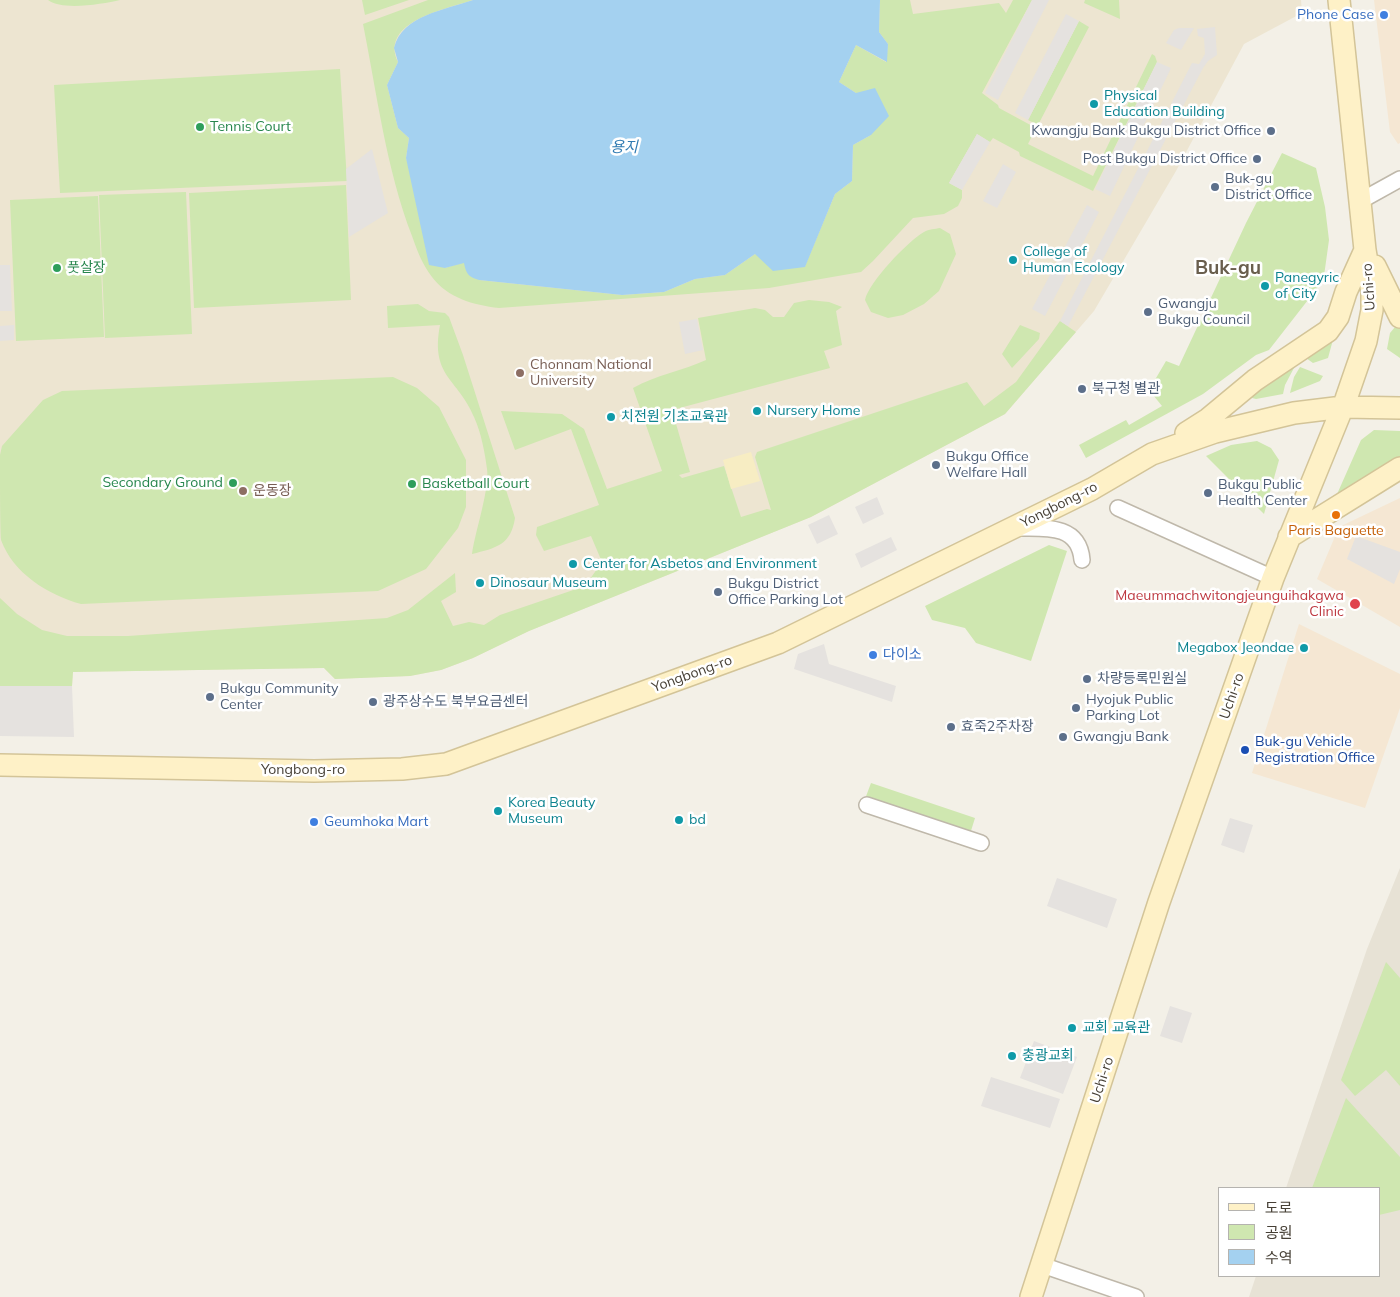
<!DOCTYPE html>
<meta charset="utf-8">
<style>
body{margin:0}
#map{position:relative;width:1400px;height:1297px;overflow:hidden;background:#f3f0e7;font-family:Mulish,"Noto Sans KR",sans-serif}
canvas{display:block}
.legend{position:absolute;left:1218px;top:1187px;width:162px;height:90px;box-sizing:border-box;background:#fff;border:1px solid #b5b3af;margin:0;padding:6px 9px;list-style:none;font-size:15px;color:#474036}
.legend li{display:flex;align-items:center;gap:10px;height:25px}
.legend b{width:25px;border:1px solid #b5b3af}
</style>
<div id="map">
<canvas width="1400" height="1297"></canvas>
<ul class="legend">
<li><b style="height:6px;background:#fef1c7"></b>도로</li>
<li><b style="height:14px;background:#cfe7b0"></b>공원</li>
<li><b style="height:14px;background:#a4d1f0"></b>수역</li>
</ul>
</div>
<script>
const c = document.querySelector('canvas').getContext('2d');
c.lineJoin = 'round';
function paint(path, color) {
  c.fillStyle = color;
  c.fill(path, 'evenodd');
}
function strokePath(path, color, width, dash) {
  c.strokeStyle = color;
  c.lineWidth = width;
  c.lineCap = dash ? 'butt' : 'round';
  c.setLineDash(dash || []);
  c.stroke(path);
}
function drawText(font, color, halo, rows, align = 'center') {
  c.font = font + ' Mulish,"Noto Sans KR",sans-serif';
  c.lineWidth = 5;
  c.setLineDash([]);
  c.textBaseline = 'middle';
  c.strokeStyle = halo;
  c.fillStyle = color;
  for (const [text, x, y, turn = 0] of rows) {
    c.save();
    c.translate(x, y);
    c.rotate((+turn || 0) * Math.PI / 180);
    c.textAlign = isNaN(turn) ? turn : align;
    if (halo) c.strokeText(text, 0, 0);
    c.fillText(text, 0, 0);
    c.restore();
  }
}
paint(new Path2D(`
 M1400,868v429h-151l7,-21h123v-88h-93l81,-239z`), '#e7e2d5');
paint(new Path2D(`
 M1374,0h26v143l-2,1 -8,-12z
 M1400,498v129l-83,-48 22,-52z
 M1299,624l101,50v34l-35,100 -113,-35z`), '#f5e7d3');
paint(new Path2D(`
 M0,0h1301l1,13 -58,31 -68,127 -82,140 -89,103 -194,103 -282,114 -56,27 -32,12 -31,6 -75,3 -11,-11 -251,4 -1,14h-72z`), '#ede5d1');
paint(new Path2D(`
 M48,0h72c-17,4 -58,11 -72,0z
 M362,0h47l-44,15z
 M428,0h45c-26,9 -94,21 -75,62l-11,23 11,43 11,10 -3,20 39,110 19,-6 15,18 143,15 42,-3 31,-13 30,-4 30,-21 50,12 30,-72 17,-13 1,-36 18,-10 -15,-42 -17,-11 17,-37 30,17 2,-18 -9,-12 1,-32h30l3,14 86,-11 7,10 7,-13h19l-50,93 16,12 1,3 37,20 -8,16 65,32 59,-122 3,2 2,6 -64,129 -73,-35 -1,-4 -26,-14 -3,4 -13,-8 -28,49 13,7v8l-4,8 -14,8 -31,4 -40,43 -12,11 -92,16 -270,20c-26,-3 -51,-10 -67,-31 -10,-13 -15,-27 -20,-41 -26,-68 -35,-142 -49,-212z
 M1085,0h34l1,19 -36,-16z
 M1079,21l10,6 -51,98 -10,-5z
 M340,69l7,112 -287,12 -6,-108z
 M1282,153l34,15 9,39 4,33 -5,36 -2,6 -53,68 -13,5 -53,39 -117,64 -7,-13 47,-25 3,5 33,-19 -13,-16 17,-29 13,5 67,-143z
 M346,185l5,115 -157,8 -5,-115z
 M186,192l6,142 -87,4 -6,-143z
 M98,196l6,141 -88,4 -6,-141z
 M940,228l10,6 6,20 -17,37 -15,13 -21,11 -15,3 -17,-6 -6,-12c4,-18 43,-59 59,-68 5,-3 11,-3 16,-4z
 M809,300l20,2 13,5 -6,4 6,34 -18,6 6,17 -158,42 18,62 -11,3 3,3 42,-12 17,51 26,-8 4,1 -16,-53 2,-5 210,-70 17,24 32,-24 44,-61 16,11 -71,82 -194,103 -282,114 -56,27 -32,12 -31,6 -75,3 -11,-11 -251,4 -1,14h-72v-88l17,16 25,16 25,6h61l259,-18 21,-8 47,-37 1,19 -15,9 12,25 16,-4 15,3 16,-10 85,-29 17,-24 -11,-26 -47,15 -8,-16 1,-8 62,-22 -28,-76 -56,21 -14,-39 61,3 22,15 23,60 55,-18 -29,-83c23,-13 49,-17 73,-28l-8,-42 57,-10 10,2 8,7h11l10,-14z
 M418,304l11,7 16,2 4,4 14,38 52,163c-4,27 -19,30 -43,36 3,-22 18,-66 15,-85 -2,-16 -6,-37 -13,-52 -16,-39 -44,-40 -34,-92l-52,3 -1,-22z
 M1020,325l20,8 -1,6 -27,29 -10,-14z
 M1395,327l5,2v29l-13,-9 3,-16z
 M1334,336l-6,22 -15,5 -7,-5z
 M1295,366l-10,19 -2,9 -27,5 -4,-1 2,-4z
 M1300,367l23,9 -3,5 -30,12 4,-16z
 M393,377l24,11 22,19 27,53v47l-8,21 -32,41 -48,22 -297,13c-33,-9 -68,-31 -80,-64 -1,-12 -1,-69 -1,-85l2,-9 41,-46 19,-9z
 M1374,430l26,1v30l-66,40 27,-61z
 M1257,441l14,7 8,12 -15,54 -58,-58 25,-11z
 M1049,545l18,6 -36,110 -55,-18 -11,-15 -33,-8 -7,-14z
 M871,783l104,35 -5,16 -105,-35z
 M1386,962l14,16v108l-14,-16 -31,26 -14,-16z
 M1346,1098l54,59v53l-21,5v-27h-67z`), '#cfe7b0');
paint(new Path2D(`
 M751,452l9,29 -29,8 -8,-29z`), '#f7edc3');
paint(new Path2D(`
 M1032,0h17l-51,100 -13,-7z
 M1066,14l13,7 -51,99 -13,-7z
 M1215,27l2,28 -9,6 -5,7 -135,258 -8,-5 132,-258 7,1 6,-10 -1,-16 -6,-2 -1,-7z
 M1179,28h15l-13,22 -15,-7 8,-13z
 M1157,62l14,6 -61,128 -15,-7z
 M977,134l13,8 -28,48 -13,-7z
 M372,149l16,64 -39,24 -3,-68z
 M1003,164l13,8 -19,36 -14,-7z
 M1087,205l12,7 -54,104 -13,-7z
 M0,265h10l2,46h-12z
 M697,319l6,31 -18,4 -6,-32z
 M14,325v15l-14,1v-15z
 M877,497l7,17 -21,10 -8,-17z
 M829,515l9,19 -21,10 -9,-19z
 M1356,536l44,16v17l-6,15 -47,-25z
 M891,537l6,13 -36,18 -6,-14z
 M824,644l5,20 67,22 -4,16 -98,-33 4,-15z
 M0,686h72l2,51 -74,-1z
 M1230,818l23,7 -9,28 -23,-8z
 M1057,878l60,21 -10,29 -60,-22z
 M1170,1006l22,7 -10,30 -22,-7z
 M1034,1041l43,16 -14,37 -43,-16z
 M991,1077l69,22 -10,29 -69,-22z`), '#e5e2df');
paint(new Path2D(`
 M473,0h407l-1,32 9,12 -1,18 -31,-17 -17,37 17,11 19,-5 14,28 -18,19 -18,10 -1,36 -17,13 -30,73 -32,4 -18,-17 -30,21 -30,4 -31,13 -42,3 -143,-15c-11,-3 -13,-7 -15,-17l-19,5 -16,-3 -23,-107 3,-20 -11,-10 -11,-43 11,-23 -4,-14c8,-33 51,-38 79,-48z`), '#a4d1f0');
const street = new Path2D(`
 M1362,200l38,-21
 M1118,508l155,70
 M1017,528c28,0 62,-4 65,32
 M867,805l114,38
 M1042,1265l94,32`);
const secondary = new Path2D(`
 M1375,266l25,51
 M1186,433l22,-14 47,-39 73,-49 10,-14 8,-25 19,-42
 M1289,537l111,-69
 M0,765l314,6 88,-2 44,-5 332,-121 314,-154 60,-35 63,-22 79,-19 49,-6 57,1
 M1031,1297l128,-395 114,-324 73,-179 20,-58 6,-31v-18l-7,-42 -26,-250`);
strokePath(street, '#bfb8aa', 18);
strokePath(secondary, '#d3c498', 24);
strokePath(street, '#fff', 15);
strokePath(secondary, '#fef1c7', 21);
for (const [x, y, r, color] of [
 [1384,15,5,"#3f7fe0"],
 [1094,104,5,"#0f9aa8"],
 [200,127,5,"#2e9e5b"],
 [1271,131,5,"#5c6f8a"],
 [1257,159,5,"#5c6f8a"],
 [1215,187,5,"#5c6f8a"],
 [1013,260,5,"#0f9aa8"],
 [57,268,5,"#2e9e5b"],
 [1265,286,5,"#0f9aa8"],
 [1148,312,5,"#5c6f8a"],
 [520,373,5,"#8d6e63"],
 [1082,389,5,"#5c6f8a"],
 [757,411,5,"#0f9aa8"],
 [611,417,5,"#0f9aa8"],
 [936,465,5,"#5c6f8a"],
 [233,483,5,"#2e9e5b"],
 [412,484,5,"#2e9e5b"],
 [243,491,5,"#8d6e63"],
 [1208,493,5,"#5c6f8a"],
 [1336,515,5,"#e8710a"],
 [573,564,5,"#0f9aa8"],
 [480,583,5,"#0f9aa8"],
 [718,592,5,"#5c6f8a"],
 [1355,604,6,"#e0444e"],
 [1304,648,5,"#0f9aa8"],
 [873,655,5,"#3f7fe0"],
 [1087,679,5,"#5c6f8a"],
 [210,697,5,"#5c6f8a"],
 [373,702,5,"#5c6f8a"],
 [1076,708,5,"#5c6f8a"],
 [951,727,5,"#5c6f8a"],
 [1063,737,5,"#5c6f8a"],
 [1245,750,5,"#1a4fb4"],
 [498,811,5,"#0f9aa8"],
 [679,820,5,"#0f9aa8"],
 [314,822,5,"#3f7fe0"],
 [1072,1028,5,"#0f9aa8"],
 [1012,1056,5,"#0f9aa8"]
]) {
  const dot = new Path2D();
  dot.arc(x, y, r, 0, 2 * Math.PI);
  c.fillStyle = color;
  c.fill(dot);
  strokePath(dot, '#fff', 2);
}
drawText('14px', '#366cbe', '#fff', [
 ["Phone Case",1374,15,"right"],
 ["다이소",883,655],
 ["Geumhoka Mart",324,822]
], 'left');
drawText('14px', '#0d838f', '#fff', [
 ["Physical",1104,96],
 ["Education Building",1104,112],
 ["College of",1023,252],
 ["Human Ecology",1023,268],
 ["Panegyric",1275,278],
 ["of City",1275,294],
 ["Nursery Home",767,411],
 ["치전원 기초교육관",621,417],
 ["Center for Asbetos and Environment",583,564],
 ["Dinosaur Museum",490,583],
 ["Megabox Jeondae",1294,648,"right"],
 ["Korea Beauty",508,803],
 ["Museum",508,819],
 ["bd",689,820],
 ["교회 교육관",1082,1028],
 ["충광교회",1022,1056]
], 'left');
drawText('14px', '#27864d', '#fff', [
 ["Tennis Court",210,127],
 ["풋살장",67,268],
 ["Secondary Ground",223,483,"right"],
 ["Basketball Court",422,484]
], 'left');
drawText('14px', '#4e5e75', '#fff', [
 ["Kwangju Bank Bukgu District Office",1261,131,"right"],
 ["Post Bukgu District Office",1247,159,"right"],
 ["Buk-gu",1225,179],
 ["District Office",1225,195],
 ["Gwangju",1158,304],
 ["Bukgu Council",1158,320],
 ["북구청 별관",1092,389],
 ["Bukgu Office",946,457],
 ["Welfare Hall",946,473],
 ["Bukgu Public",1218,485],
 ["Health Center",1218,501],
 ["Bukgu District",728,584],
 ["Office Parking Lot",728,600],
 ["차량등록민원실",1097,679],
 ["Bukgu Community",220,689],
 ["Center",220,705],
 ["Hyojuk Public",1086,700],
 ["Parking Lot",1086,716],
 ["광주상수도 북부요금센터",383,702],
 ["효죽2주차장",961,727],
 ["Gwangju Bank",1073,737]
], 'left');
drawText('14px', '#474036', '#fff', [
 ["Uchi-ro",1369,287,-94],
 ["Yongbong-ro",1059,505,-27],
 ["Yongbong-ro",692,674,-20],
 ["Uchi-ro",1232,696,-71],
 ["Yongbong-ro",303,770],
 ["Uchi-ro",1102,1080,-72]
]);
drawText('14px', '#785e54', '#fff', [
 ["Chonnam National",530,365],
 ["University",530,381],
 ["운동장",253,491]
], 'left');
drawText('14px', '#c56008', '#fff', [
 ["Paris Baguette",1336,531]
]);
drawText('14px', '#be3a42', '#fff', [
 ["Maeummachwitongjeunguihakgwa",1344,596],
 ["Clinic",1344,612]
], 'right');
drawText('14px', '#164399', '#fff', [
 ["Buk-gu Vehicle",1255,742],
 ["Registration Office",1255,758]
], 'left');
drawText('italic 15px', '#307bb2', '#fff', [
 ["용지",624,147]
]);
drawText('bold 19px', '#695e4d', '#fff', [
 ["Buk-gu",1228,268]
]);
</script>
